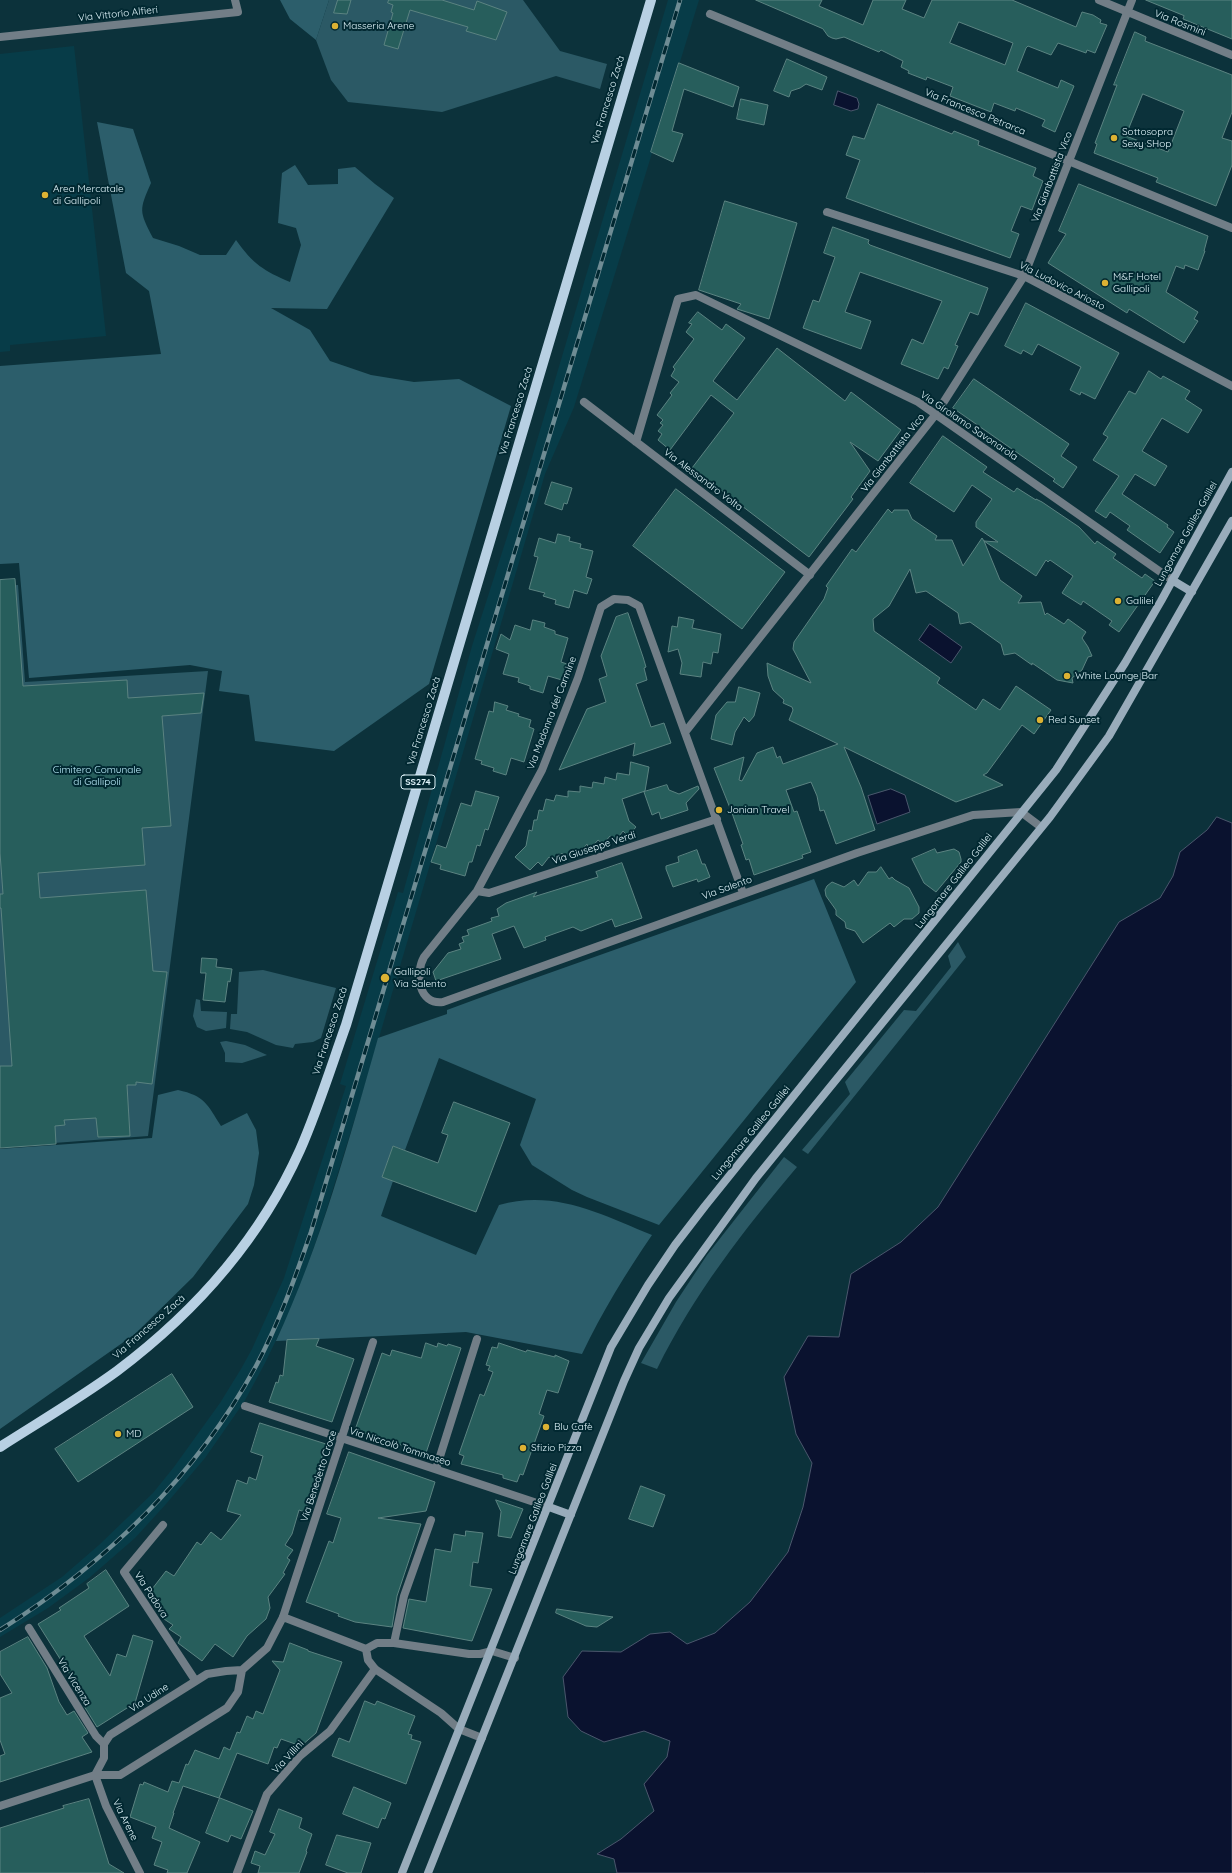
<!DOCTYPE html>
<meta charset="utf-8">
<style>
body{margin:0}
canvas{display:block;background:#0c323b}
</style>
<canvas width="1232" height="1873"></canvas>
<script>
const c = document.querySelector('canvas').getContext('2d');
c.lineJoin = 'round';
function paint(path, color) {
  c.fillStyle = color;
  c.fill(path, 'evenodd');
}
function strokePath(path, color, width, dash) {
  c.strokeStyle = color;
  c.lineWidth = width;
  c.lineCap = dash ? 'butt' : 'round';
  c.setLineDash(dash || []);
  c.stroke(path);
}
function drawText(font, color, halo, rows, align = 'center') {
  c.font = font + ' Quicksand,sans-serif';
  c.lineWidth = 4;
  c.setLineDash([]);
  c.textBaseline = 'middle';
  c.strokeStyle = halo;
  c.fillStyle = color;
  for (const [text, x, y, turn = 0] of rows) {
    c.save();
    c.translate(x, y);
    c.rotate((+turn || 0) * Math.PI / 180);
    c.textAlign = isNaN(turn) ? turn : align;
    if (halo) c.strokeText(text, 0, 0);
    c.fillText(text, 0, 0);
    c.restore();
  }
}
paint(new Path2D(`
 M668,0h31l-125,407 -29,67 -185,628 -37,119 -27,78 -31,64 -21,39 -39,56 -39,46 -31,34 -46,40 -41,30 -48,29v-19l62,-41 37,-32 54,-52 21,-26 46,-64 21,-34 11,-20 32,-71 62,-192 -6,-2 58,-192 5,1 69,-247 53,-165z
 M74,46l32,290 -96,9v6l-10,1v-298z`), '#073c48');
paint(new Path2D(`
 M329,0h194l37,51 47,13 -7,25 -44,-13 -114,36 -94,-10 -17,-22 -15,-40z
 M18,585l7,97 183,-11 -60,465 -148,11v-561z
 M958,942l8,15 -158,197 -6,-4 48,-56 -5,-12 59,-72 12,1 35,-44 -3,-11z
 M263,970l73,18 -15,50 -8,4 -18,2 -2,4 -17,-3 -29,-13 -17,-3 1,-15h6l2,-42z
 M196,999l4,1 1,11 26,1 -1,16 -20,3 -9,-4 -4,-11z
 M226,1041l19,4 22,10 -25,8 -17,-1v-9l-5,-11z
 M784,1157l13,10c-54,64 -103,127 -140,202l-16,-6 35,-61 31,-47z`), '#2b5965');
paint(new Path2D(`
 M280,0h49l-13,40 -26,-21z
 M97,122l36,7 18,54c-12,27 -12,28 2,55l26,8 21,9h26l10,-15c17,24 28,31 54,42l11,-37 -5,-17 -18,-5 4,-50 13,-8 13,20 30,-1v-15l17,-2 20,17 19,14 -67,111 -56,-1 39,22 20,31 41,14 43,7 45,-3 52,27 -82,278 -95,67 -79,-10 -6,-46 -30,-4 3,-20 -32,-6 -161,13 -10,-115 -19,1v-198l161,-12 -12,-63 -23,-18z
 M814,879l42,103 -197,243 -72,-28 -15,-7 -40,-25 -12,-20 16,-46 -97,-41 -34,92 -12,-4 -11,31 11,4 -12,35 95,39 23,-50c55,-16 102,9 153,30 -26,38 -50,77 -70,119l-116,-22 -190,9c45,-97 73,-201 102,-303l69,-24v-4l46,-17z
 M178,1090c27,6 29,14 43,36l26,-13 9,17 3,23 -5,32 -6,19 -55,73 -58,57 -135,95v-280l152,-11 6,-43z`), '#2c5e6b');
const water = new Path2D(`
 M838,91l19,7 2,6 -1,5 -7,2 -17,-6z
 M930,624l32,23 -11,16 -32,-23z
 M891,789l14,6 5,17 -33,12 -9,-28z
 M1217,817l15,6v1050h-615l-3,-14 -17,-5 24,-15 33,-28 -10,-27 23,-27 3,-16 -26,-10 -40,11 -23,-11 -13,-14 -5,-40 19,-26 39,1 29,-18 20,-2 17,12 28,-11 35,-31 38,-50 15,-45 9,-44 -16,-29 -12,-57 24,-41 31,1 12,-63 50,-32 37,-35 181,-285 41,-24 13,-22 7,-24 27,-22z`);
paint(water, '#0a122f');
strokePath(water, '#4a566c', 1);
const building = new Path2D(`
 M338,0h13l-4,14 -13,-1z
 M389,0h53l32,10 3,-9 30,11 -11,28 -30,-9 2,-4 -58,-17 -12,39 -14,-4 9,-32 -2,-1 2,-7 -5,-2z
 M756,0h66l-3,6 44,19 10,-25h33l-4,9 22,9 8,-18h80l64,27 6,-15 11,3 8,5 -1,3 7,2 -12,28 -8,-3 -1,3 -28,-10 -7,12 -23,-9 -2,2 -9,23 41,17 3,-8 13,6 -19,46 -13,-6 3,-6 -29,-12 -1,3 -21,-8 -3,9 -41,-16 3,-9 -26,-10 -1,3 -18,-7 1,-2 -8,-4 2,-6 -22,-11 -2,2 -35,-15 -8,2 -4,-1 -4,-2 -5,-7zM959,22l54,21 -8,22 -55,-22z
 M1146,0h86v39l-49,-20 1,-3z
 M1135,32l11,5 -1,4 87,34v37l-10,26 10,3v24l-16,41 -60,-24 2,-4 -64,-25 3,-9 -2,-1 22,-58h-3zM1143,94l41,17 -16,41 -42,-16z
 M787,59l40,18 -5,13 -16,-6 -6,4 -9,3 -2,6 -15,-6z
 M679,63l60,24 -6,20 -49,-18 -12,42 11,3 -10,28 -22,-10z
 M741,99l27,6 -4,20 -27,-6z
 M878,104l74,30 2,-3 25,10 -1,4 58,23 -3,8 10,5 -11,29 -11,-4 -10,25 8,3 -9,24 -164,-60 14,-38 -14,-5 7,-19 11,3z
 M1079,184l129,52 -4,15h1l-7,19 -13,-5 -1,4 -8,-3 -10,26 32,20 -4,7 4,2 -14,22 -55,-34 -2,4 -79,-50 18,-29 -7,-3z
 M725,201l72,22 -28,96 -32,-10 4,-5 -42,-14z
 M833,227l36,13 -1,3 2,2 118,43 -10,27 -8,-3 -15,33 3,1 -10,23 -4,-2 -6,12 -37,-15 11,-25 11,5 19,-43 -82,-29 -15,40 26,9 -10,28 -58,-21 10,-28 6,2 16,-45 -11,-4z
 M1026,303l93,50 -24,46 -14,-7 -1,3 -10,-5 11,-23 -43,-23 -6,11 -9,-5 -2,4 -16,-8z
 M698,312l24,18 4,-6 19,14 -32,43 24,19 40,-52 68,53 6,-9 50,38 -23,31 -28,-19 20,29 -19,26 2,2 -44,58 -117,-89 42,-55 -23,-18 -41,55 -12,-10 4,-6 -4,-3 5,-6 -3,-2 3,-3 -6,-5 15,-20 -2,-2 9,-11 -8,-6 4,-7 -2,-2 21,-28 -8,-7 6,-8 -3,-1z
 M1149,371l12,8 2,-3 27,15 -5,8 17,11 -14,23 -26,-15 -20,33 25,15 -12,20 -20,-12 -13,20 46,31 -1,2 7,5 -14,21 -33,-23 3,-4 -20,-14 -4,6 -11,-7 24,-35 -26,-16 15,-23 -5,-3 26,-43 6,3z
 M974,379l95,65 -8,12 16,11 -14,21 -10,-7 2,-2 -102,-71z
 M943,436l44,31 -4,5 31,20 3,-4 19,12v-1l6,3 37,25 16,17 2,-3 19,13 -3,4 29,20 3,-4 10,7 -36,51 -10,-7 3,-4 -29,-20 -2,4 -19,-12 11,-17 -23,-16 -2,2 -2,-2 -10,16 -52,-35 16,39 22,16 -4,7 23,-1 4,13 2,-2 17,11 4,-5 18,13 -4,6 6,9 4,9 -4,1 -6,13 -10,8 1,5 -16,-3 -25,-17v2l-17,-12 -11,2 -3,-11 -31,-22 -10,2 -2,-11 -32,-22 -10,2 -6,-24 -21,37 -16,13 1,12 66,47 -3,5 39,27 7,-11 17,11 16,-24 35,24 -17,24 -12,-9 -35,48 -4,2 20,10 -47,17 -112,-55 17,40 14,43 -39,14 -12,-34 -4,1 -3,-15 -6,-14 -25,8 8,22 3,-1 14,41 -9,3 1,3 -49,17 -5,-16 -3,1 -5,-15 2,-1 -11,-31 -18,-45 30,-11 -5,23 3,1 15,-28 16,-6 4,11 3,-2 3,8 55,-20 -49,-24 4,-10 -1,-3 -9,-4 1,-3 -11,-10 -5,-14 -1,-13 44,20 -18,-34 1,-7 30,-43 4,-11 -2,-2 26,-37 4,3 32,-43 4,4 2,-3h14l4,9 25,17 -2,4h17l11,26 19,-28 2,3 14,1 -22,-15v-5l16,-23 -20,-14 -18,27 -44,-29z
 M552,482l20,6 -5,16 -3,-1 -2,7 -17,-6z
 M676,489l109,83 -43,57 -109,-83z
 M558,534l12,3 -1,4 12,3 -1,4 13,3 -7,26 6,2 -5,15 -13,-4 -5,18 -14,-4 1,-4 -13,-4 2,-3 -16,-4 9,-32 -4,-1 5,-18 16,5z
 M15,579l8,107 104,-6 1,18 76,-5 -3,20 -39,3 9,110 -29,2 3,37 -107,8 2,25 106,-8 7,81 14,1 -15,112 -16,-2v3h-9l3,51 -32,1 -2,-19 -32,2 1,5 -10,1 1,18 -56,4v-82h12l-11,-158h-1v-14h3l-3,-41v-273z
 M628,613l15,44 3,10 -2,1 3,12 -11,4 15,43 13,-4 7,20 -38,13 2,-13 -76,27 28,-61 19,-7 -7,-23 8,-3 -6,-20 15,-39z
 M679,617l15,3 -2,8 29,6 -3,19 -5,-1 -2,12 -8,-2 -2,15 -21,-3 2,-11 -4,-14 -10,3 4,-26 5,1z
 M533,620l12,3 -1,4 11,4v3l13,4 -7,24 6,2 -5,16 -14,-4 -5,17 -13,-4v-3l-12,-4 1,-4 -16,-4 6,-20 -13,-5 5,-15 9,6 5,-15 15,5z
 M739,687l21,6 -6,23 -5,6 -5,-5 -9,15 -3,13 -21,-6 5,-24 11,-13h8z
 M495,702l13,4 -2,4 13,4 -1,2 13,4 -2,7 5,2 -10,33 -13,-4 -5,17 -13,-4 1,-3 -13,-4 1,-3 -7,-2 14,-48 4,1z
 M631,762l18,5 -4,24 -23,8 7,22 7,6 -8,9 -5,-5 -7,9 -6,-4 -7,8 -5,-4 -9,10 -2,-6 -8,9 -5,-4 -7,9 -5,-5 -7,9 -6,-5 -7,9 -4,-4 -8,8 -15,-13 11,-11 3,-16 3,1 2,-11h3l2,-10 4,1 3,-12 8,2 2,-6 12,2v-6l12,1v-6l12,2 1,-6 11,2 1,-7 11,3 1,-7 12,2z
 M667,785l2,5 10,4 19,-8 1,3 -13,14 2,7 -27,9 -2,-7 -7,3 -8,-23z
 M476,791l23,6 -11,33 -3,-1 -5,17 -3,-1 -5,17h-3l-4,14 -25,-7 1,-4 -10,-3 6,-17 9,3 15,-45 10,3z
 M935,849l2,4 17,-4 5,3 2,7v3l-25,30 -12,-9 -12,-24z
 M697,850l5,14h3l5,13 -12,5 -1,-3 -24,8 -7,-18v-3l13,-4 -1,-5z
 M622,863l20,55 -27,9 -3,-8 -31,12 -8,-4 -28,10 1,3 -22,8 -10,-22 -22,8 9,25 -65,22 -3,-9 15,-19 13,-4 -2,-5 5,-2 -2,-5 7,-2 -2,-5 25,-9 -1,-3 8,-2 -2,-7 9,-6 31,-11 -4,5 65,-20 -2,-5z
 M881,867l8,12 3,-2 3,3 14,8 10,19v6l-7,6h-8l-10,8 -4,-4 -27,20 -8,-12 -9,-3 -1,-6 -9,-7v-5l-10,-14 -1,-6 2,-4 5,-4 12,5 10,-7 4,6 10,-14h8z
 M202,958l15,1 -1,8 16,2 -2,13 -2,-1 -3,21 -22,-2 3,-27h-5z
 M454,1102l56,21 -34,89 -94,-35 11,-31 45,17 10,-28 -6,-2z
 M319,1339l-3,7 38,13 -22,63 -63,-20 7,-20 2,1 2,-8 3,1 4,-36z
 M426,1343l11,4 1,-4 9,3 1,-2 13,4 -35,105 -71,-23 27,-77 8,3 2,-6 29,8z
 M499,1343l27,9 1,-2 28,7v-2l14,6 -11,32 -11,-3 -8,24 5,2 -21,59 -3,-1 -3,8 -14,-4v-3l-42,-11 3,-8 -5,-2 21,-60 4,2 9,-24 -5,-2 2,-4 -4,-1 6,-18 5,1z
 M172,1374l21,33 -115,75 -23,-33z
 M260,1423l66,21 -21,68 -6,-2 -7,24 -7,11 8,5 -6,8 3,2 -7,13 2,1 -17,23 2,11 -4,11 -19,17 -14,21 -18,-13 -13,17 -24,-18 3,-6 -12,-8 4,-4 -12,-8 3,-4 -4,-3 1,-1 -7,-4 3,-6 -8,-6 17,-22 8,5 23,-34 4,3 10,-13 10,8 20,-25 -14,-4 10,-31 10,4 2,-7 7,3 7,-24 -12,-4z
 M349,1452l86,30 -9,29 -48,7 43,6 -24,72 -5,31 -37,-5 -17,-6 1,-2 -33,-12 23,-61 4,2 8,-25 -14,-4z
 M641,1486l24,9 -12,32 -24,-8z
 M496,1500l27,9 -12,29 -13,-2 3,-24z
 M466,1531l17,2 -5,30 -5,-1 -3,24 22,3 -20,52 -69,-13 6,-29 17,3 9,-53 16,3 3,-18 11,2z
 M106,1570l23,36 -45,30 26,40 7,-22 9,3 7,-22 20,6 -18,62 -38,24 -13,-21 4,-3 -50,-79 23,-14 -2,-2 30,-20 -2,-4z
 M557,1609l56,8 -16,10 -11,-1 -30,-13z
 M28,1637l19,31 12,34 8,13 7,-4 14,22 -6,4 10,15 -92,30v-26l5,-2 -5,-14v-42l12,-5 -12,-19v-22z
 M290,1643l18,7v1l34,11 -26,71 -15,13 -20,-7 -4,9 -3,-1 -6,17 -31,-11 -18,45 -36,-12 -10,27h1l-5,15 31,14 -13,31h-20l1,-3 -14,-5 8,-23 -10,-4 4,-11 -26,-10 10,-33 3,1 1,-3 24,10 4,-11 7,2 7,-19 2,1 7,-15 24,9 5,-12 6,3 7,-18 3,1 7,-17 6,3 3,-8 7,3 17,-44 -8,-9 11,1z
 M365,1701l10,4 2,-4 38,15 -7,18 4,1 -1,4 10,3 -15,42 -74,-28 7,-18 10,4z
 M354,1787l37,16 -6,16 -3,-1 -4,10 -35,-14z
 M220,1798l33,13 -12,28 -10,-4 -3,7 -22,-9z
 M89,1799l20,65 15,9h-124v-45l64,-20 -1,-2z
 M279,1809l23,9 -3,10 13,6 -6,17 1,1 -8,21h-41l2,-7 -9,-3 4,-12 10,4 10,-21 -5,-2z
 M337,1835l34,8 -10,30h-13l-22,-8z`);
paint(building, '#275e5c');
strokePath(building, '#5b8381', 1);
strokePath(new Path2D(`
 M1099,0l133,55
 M710,14l522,214
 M827,212l197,64 208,110
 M584,402l226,173
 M636,442l42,-143 18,-4 222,107 254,178
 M686,731l250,-317 88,-138 108,-276
 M477,891l12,2 228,-74
 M743,893l-104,-287 -11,-6 -14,-1 -13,8 -23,71 -36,92 -65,121 -53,66c-9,16 -6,48 19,45l414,-149 116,-38 48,-3 20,15
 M245,1406l304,101
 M436,1469l41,-130
 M163,1525l-39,47 71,108
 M283,1617l90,-275
 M29,1628l67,108 8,8
 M394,1643l10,-47 27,-76
 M95,1775l11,31 34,67
 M237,1873l30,-79 33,-38 30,-25 45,-62`), '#727e87', 8);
strokePath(new Path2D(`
 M0,37l238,-25 -3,-12
 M366,1649l2,11 7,9 66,44 18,16 23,9
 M95,1775l9,-17v-14l6,-9 97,-61 19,-3 16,-1
 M0,1806l95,-31h25l107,-67 11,-16 4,-22 25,-22 16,-31 83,32 11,-6h17l75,11h11l12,-3 23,7`), '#727e87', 8);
strokePath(new Path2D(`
 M1172,580l20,12
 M549,1507l22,8
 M402,1873l209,-526 37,-62 27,-40 30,-39 351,-436 69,-107 36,-62 71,-129
 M428,1873l196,-492 15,-33 30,-50 87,-120 294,-361 59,-81 123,-215`), '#99acbb', 8);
strokePath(new Path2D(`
 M0,1447c39,-25 80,-49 117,-76 77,-58 143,-132 183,-221 18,-41 31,-83 46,-125l305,-1025`), '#b8d0e3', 10);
const rail = new Path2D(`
 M0,1630c105,-66 196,-154 256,-264 23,-43 39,-88 55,-134l369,-1232`);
strokePath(rail, '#6e8c94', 4.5);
strokePath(rail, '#012831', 3, [9]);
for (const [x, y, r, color] of [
 [335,26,4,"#dcb233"],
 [1114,138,4,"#dcb233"],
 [45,195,4,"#dcb233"],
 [1105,283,4,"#dcb233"],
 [1118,601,4,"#dcb233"],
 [1067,676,4,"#dcb233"],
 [1040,720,4,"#dcb233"],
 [719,810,4,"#dcb233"],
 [385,978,5,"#dcb233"],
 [546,1427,4,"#dcb233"],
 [118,1434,4,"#dcb233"],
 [523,1448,4,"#dcb233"]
]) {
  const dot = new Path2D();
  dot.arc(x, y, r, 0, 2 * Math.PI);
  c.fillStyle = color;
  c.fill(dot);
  strokePath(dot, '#012831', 1.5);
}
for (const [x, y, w] of [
 [418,782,34]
]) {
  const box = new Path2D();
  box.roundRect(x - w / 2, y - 7, w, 14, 3);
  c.fillStyle = '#012831';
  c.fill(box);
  strokePath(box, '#e0f4fa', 1);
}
drawText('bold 9px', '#e0f4fa', null, [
 ["SS274",418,782]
]);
drawText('10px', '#e0f4fa', '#012831', [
 ["Via Vittorio Alfieri",118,14,-6],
 ["Via Rosmini",1180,23,22],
 ["Via Francesco Zacà",608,100,-73],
 ["Via Francesco Petrarca",975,112,22],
 ["Via Gianbattista Vico",1052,177,-69],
 ["Via Ludovico Ariosto",1062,286,27],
 ["Via Francesco Zacà",516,411,-73],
 ["Via Girolamo Savonarola",969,426,34],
 ["Via Gianbattista Vico",893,453,-52],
 ["Via Alessandro Volta",703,480,37],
 ["Lungomare Galileo Galilei",1186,534,-61],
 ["Via Madonna del Carmine",552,713,-69],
 ["Via Francesco Zacà",424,721,-73],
 ["Via Giuseppe Verdi",594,848,-18],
 ["Lungomare Galileo Galilei",954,881,-52],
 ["Via Salento",727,888,-20],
 ["Via Francesco Zacà",330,1031,-72],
 ["Lungomare Galileo Galilei",751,1133,-51],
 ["Via Francesco Zacà",149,1327,-41],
 ["Via Niccolò Tommaseo",400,1447,18],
 ["Via Benedetto Croce",319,1476,-72],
 ["Lungomare Galileo Galilei",533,1519,-69],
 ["Via Padova",151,1595,57],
 ["Via Vicenza",74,1682,58],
 ["Via Udine",149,1698,-33],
 ["Via Villini",288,1757,-47],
 ["Via Arene",125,1820,64]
]);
drawText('10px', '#e0f4fa', '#012831', [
 ["Masseria Arene",343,26],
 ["Sottosopra",1122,132],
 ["Sexy SHop",1122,144],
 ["Area Mercatale",53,189],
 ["di Gallipoli",53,201],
 ["M&F Hotel",1113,277],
 ["Gallipoli",1113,289],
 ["Galilei",1126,601],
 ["White Lounge Bar",1075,676],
 ["Red Sunset",1048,720],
 ["Jonian Travel",727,810],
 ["Gallipoli",394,972],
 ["Via Salento",394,984],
 ["Blu Cafè",554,1427],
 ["MD",126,1434],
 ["Sfizio Pizza",531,1448]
], 'left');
drawText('10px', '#bcecfa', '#012831', [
 ["Cimitero Comunale",97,770],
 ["di Gallipoli",97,782]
]);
</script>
